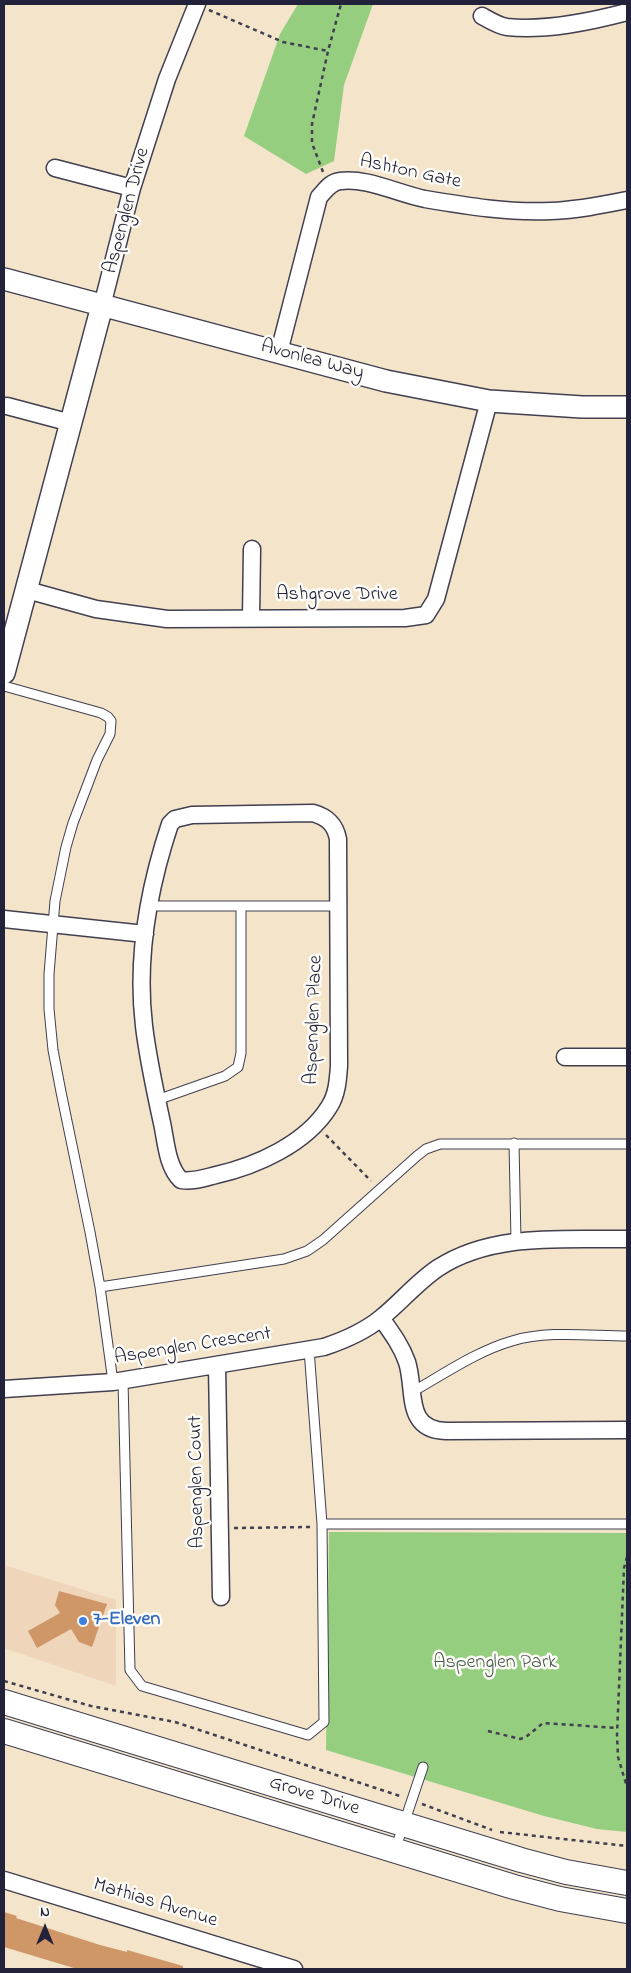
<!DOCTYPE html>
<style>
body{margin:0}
#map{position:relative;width:631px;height:1973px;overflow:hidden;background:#f3e4ca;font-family:"Indie Flower",sans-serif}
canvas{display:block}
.frame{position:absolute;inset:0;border:5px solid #22223b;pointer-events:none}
.north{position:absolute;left:20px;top:1903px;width:50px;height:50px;-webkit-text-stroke:4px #fdfcf7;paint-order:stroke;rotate:0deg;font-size:14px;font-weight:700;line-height:20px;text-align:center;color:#22223b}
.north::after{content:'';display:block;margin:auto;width:18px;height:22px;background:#22223b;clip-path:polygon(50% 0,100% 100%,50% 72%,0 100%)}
</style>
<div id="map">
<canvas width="631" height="1973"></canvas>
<div class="frame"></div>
<div class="north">N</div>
</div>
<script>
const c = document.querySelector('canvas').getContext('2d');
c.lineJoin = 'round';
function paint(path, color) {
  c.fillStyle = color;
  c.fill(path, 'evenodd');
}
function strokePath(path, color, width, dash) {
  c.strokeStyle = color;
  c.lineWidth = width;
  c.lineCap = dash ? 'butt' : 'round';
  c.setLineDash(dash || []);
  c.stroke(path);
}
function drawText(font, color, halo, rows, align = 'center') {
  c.font = font + ' "Indie Flower",sans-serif';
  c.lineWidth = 5;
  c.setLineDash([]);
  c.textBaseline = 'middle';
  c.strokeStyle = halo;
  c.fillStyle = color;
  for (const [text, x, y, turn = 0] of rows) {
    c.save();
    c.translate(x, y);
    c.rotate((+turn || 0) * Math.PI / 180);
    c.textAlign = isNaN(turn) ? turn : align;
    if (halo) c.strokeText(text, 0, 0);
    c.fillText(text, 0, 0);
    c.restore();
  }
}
paint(new Path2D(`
 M4,1565l112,35v86l-112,-38z`), '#efd6bb');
paint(new Path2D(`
 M298,4h75l-29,81 -10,76 -28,13 -62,-38 36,-102z
 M329,1532l298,1v299l-30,-3 -53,-13 -218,-66z`), '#96ce80');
paint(new Path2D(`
 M59,1591l48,13 -15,43 -13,-5 -8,-13 -34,19 -9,-17 32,-18 -5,-8z
 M4,1912l13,4 -1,2 84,27 27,7v-2l56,16v3h-106l-73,-22z`), '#cf9768');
const service = new Path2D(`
 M4,686l97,27 7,4 3,4 -1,13 -13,26 -24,63 -7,24 -11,54 -6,73v35l4,41 8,42 29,140 10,55 13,95
 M150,906h188
 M157,1100l68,-24 13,-9 3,-14v-147
 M514,1143l2,98
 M100,1287l184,-28 23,-8 16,-11 94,-84 9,-7 14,-5h187
 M123,1381l7,289 12,16 166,49 16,-13 -2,-198 -13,-175
 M412,1392c32,-18 65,-41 100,-51 36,-11 78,-5 115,-5
 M322,1524h305
 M395,1850l28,-83`);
const minor = new Path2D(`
 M482,16c7,4 17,10 25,11 39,4 82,-5 120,-15
 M55,168l77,20
 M102,306l30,-118 35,-109 30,-75
 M279,352l40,-155c6,-6 11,-15 21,-16 26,-4 59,13 85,18 42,7 84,14 126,12 26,-1 51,-6 76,-11
 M7,406l64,17
 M27,590l69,19 71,10 238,-1 21,-3 10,-16 53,-198
 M251,618l1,-69
 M313,813c14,4 22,11 25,26l1,227c-1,14 -2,29 -10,41 -23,37 -73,59 -113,68 -12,3 -23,7 -35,5 -14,-13 -15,-39 -19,-57 -7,-32 -14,-64 -18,-97 -8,-67 5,-139 26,-202l5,-5 17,-4z
 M4,919l141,15
 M565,1057h62
 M381,1318c10,14 20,27 26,44 9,28 -3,68 39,69l181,-1
 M217,1365l4,232
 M4,1389l109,-7 211,-35c21,-7 40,-15 57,-29 20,-16 36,-36 57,-50 55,-36 127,-28 189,-29
 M4,1880l290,89`);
const tertiary = new Path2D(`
 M4,279l382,102 103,20 93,6h45
 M4,673l98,-367`);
const secondary = new Path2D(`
 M4,1702l517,158 45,12 61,11
 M4,1731l510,156 46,12 67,12`);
strokePath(service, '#413f50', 11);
strokePath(minor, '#413f50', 19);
strokePath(tertiary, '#413f50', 24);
strokePath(secondary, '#413f50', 26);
strokePath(new Path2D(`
 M209,10l74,32 45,9
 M323,172l-11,-29v-19l16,-73 13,-47
 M326,1135l45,46
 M234,1528l77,-1
 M627,1557l-3,11 -7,167 1,22 9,30
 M4,1681l87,25 84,16 228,75
 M488,1731l32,8 6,-2 17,-14 74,5
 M422,1804l70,26
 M500,1832l127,14`), '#413f50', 2.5, [4, 4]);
strokePath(service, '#fff', 9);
strokePath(minor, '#fff', 16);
strokePath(tertiary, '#fff', 21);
strokePath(secondary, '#fff', 24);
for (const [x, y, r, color] of [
 [83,1621,5,"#3f7fe0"]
]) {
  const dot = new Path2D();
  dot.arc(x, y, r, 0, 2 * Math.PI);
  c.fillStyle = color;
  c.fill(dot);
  strokePath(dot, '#fdfcf7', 2);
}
drawText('20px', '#22223b', '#fdfcf7', [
 ["Ashton Gate",410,173,12],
 ["Aspenglen Drive",128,211,-75],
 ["Avonlea Way",312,361,15],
 ["Ashgrove Drive",337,596],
 ["Aspenglen Place",315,1020,-88],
 ["Aspenglen Crescent",193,1347,-9],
 ["Aspenglen Court",198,1482,-91],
 ["Grove Drive",314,1797,17],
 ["Mathias Avenue",155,1904,17]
]);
drawText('bold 20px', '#366cbe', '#fdfcf7', [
 ["7-Eleven",93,1621]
], 'left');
drawText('20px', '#4b5e53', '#fdfcf7', [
 ["Aspenglen Park",495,1664]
]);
</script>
